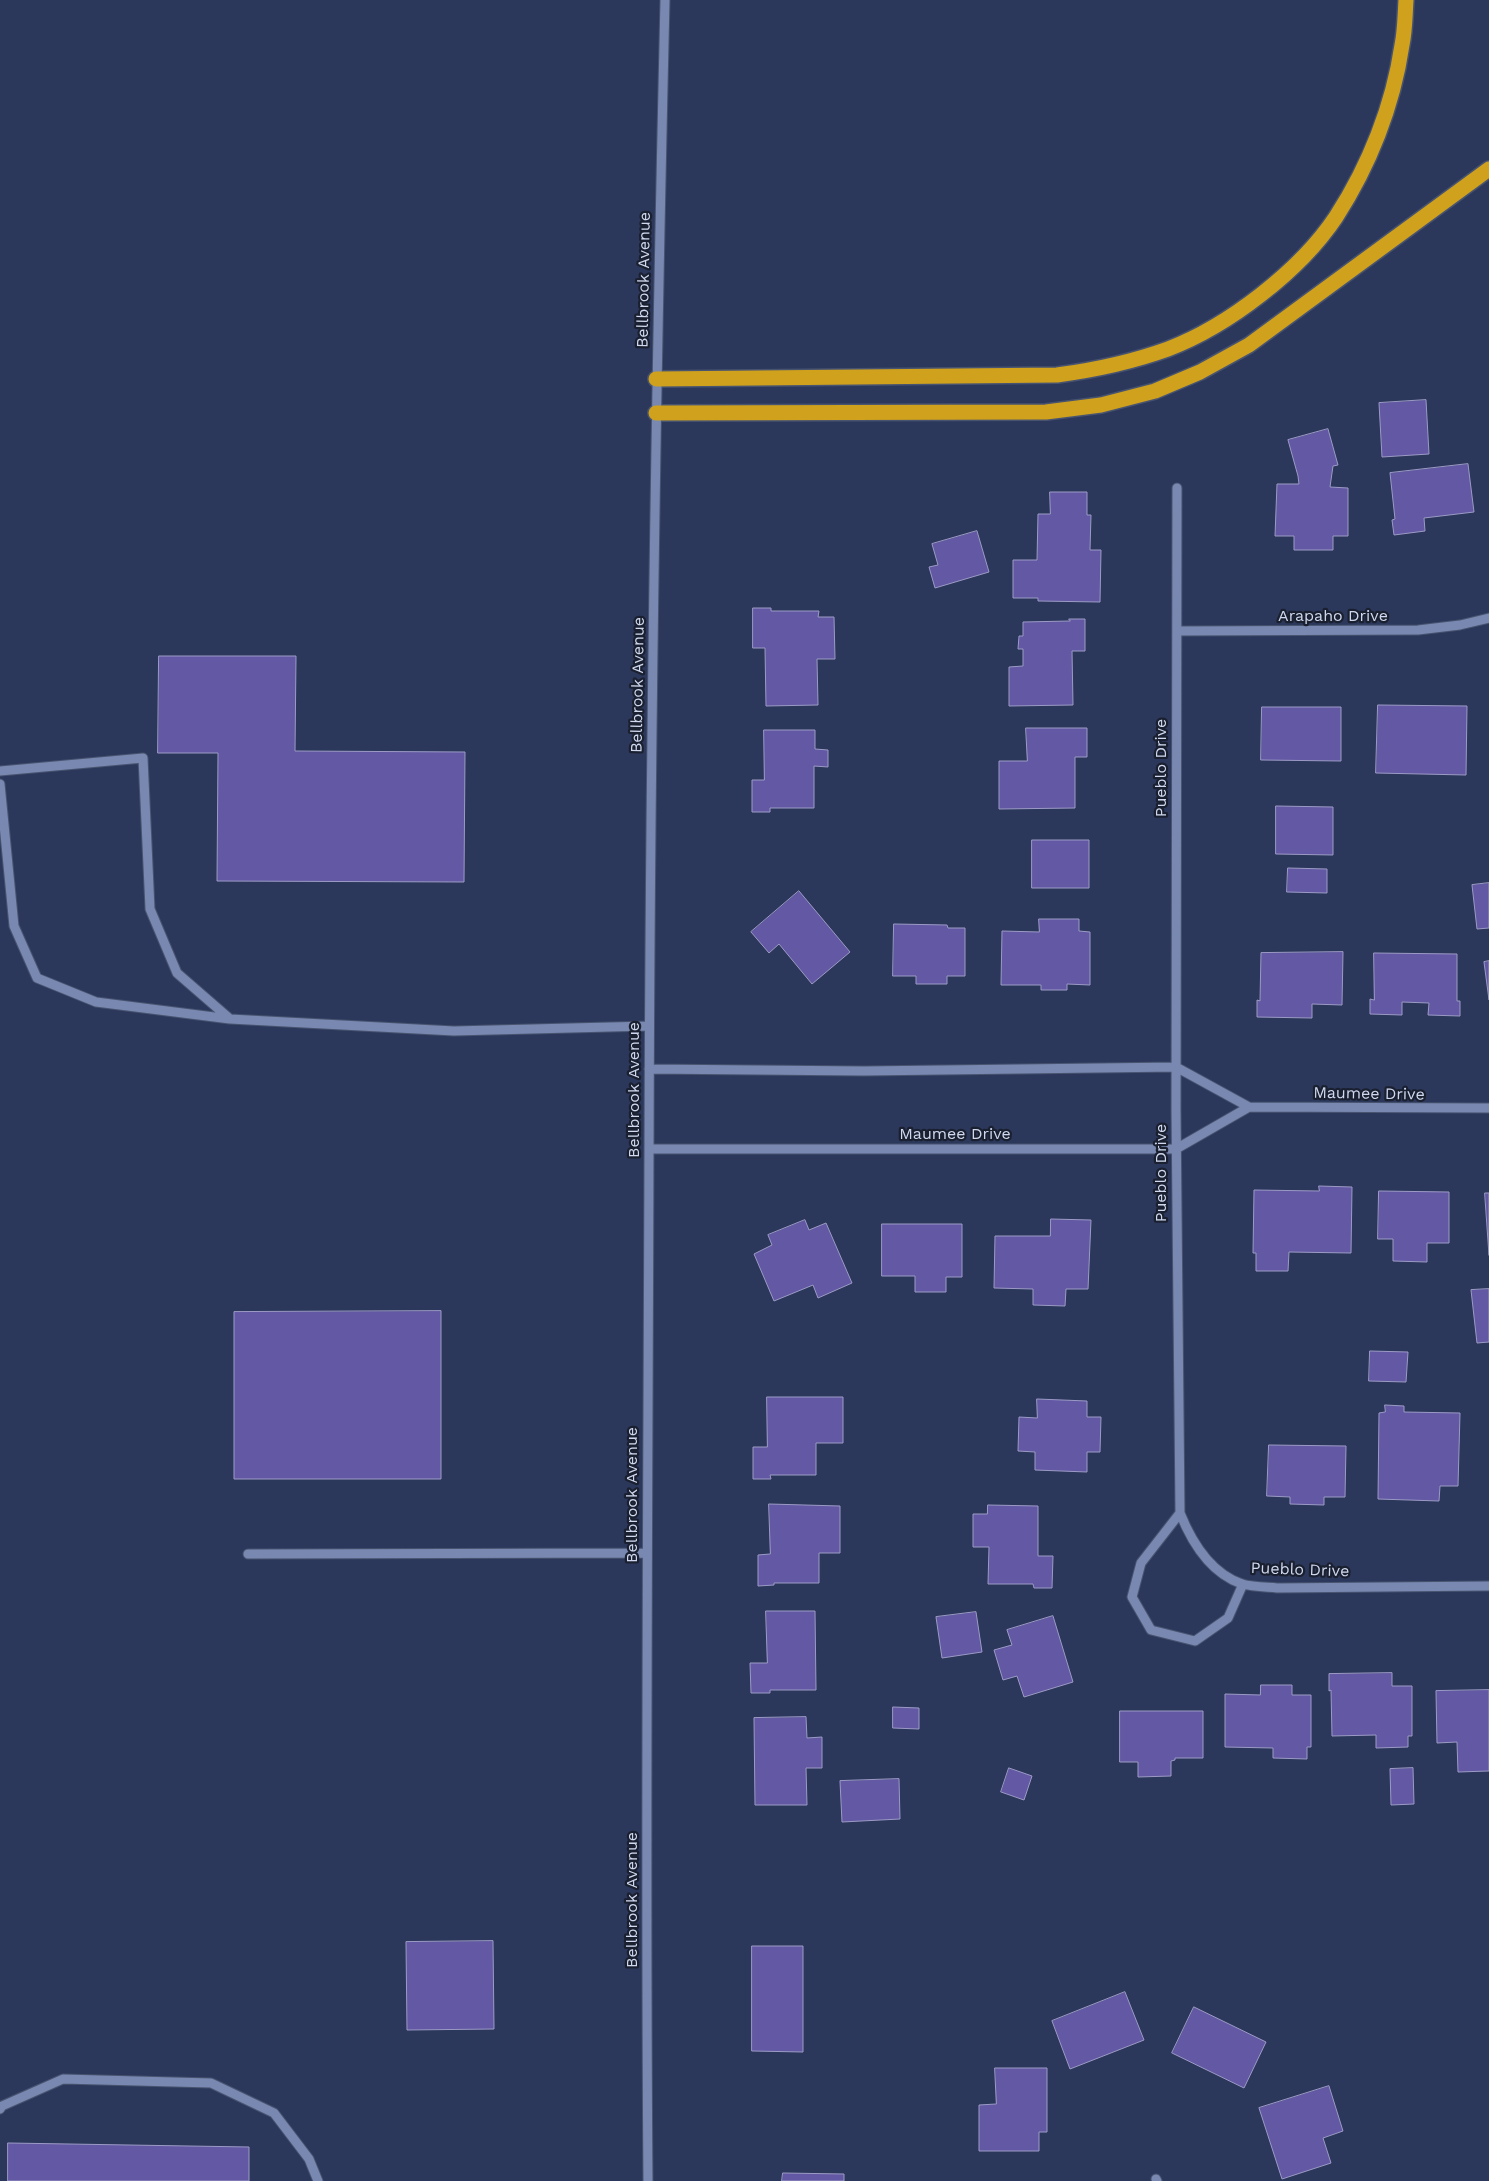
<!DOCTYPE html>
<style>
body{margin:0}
canvas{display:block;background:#2b385b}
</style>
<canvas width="1489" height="2181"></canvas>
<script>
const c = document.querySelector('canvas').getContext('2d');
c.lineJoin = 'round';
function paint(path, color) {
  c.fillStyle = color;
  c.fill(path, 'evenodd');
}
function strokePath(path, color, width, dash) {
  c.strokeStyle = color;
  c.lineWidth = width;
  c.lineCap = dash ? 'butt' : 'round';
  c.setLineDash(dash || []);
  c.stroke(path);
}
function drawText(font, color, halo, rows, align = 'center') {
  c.font = font + ' "Work Sans",sans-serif';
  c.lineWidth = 4.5;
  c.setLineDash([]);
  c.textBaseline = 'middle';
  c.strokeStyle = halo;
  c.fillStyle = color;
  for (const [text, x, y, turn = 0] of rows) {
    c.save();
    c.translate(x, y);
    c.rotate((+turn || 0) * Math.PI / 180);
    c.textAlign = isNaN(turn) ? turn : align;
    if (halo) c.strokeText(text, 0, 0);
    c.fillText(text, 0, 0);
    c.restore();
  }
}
const building = new Path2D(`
 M1426,400l3,54 -47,3 -3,-54z
 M1328,429l10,36 -5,1 -3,21 18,1v48h-15v14h-39v-14h-19l2,-52h22l-1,-8 -10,-36z
 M1468,464l6,48 -50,6 1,13 -31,4 -2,-15 3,-1 -5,-46z
 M1050,492h37v23h4l-1,35h11l-1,52 -62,-1v-3h-25v-38h24l1,-46h12z
 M977,531l12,41 -54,16 -6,-21 9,-2 -6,-21z
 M753,608h18v3h48l-1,6h16l1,42h-18l1,46 -52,1 -1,-58h-12z
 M1069,619h16v32h-13l1,54 -64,1v-39l14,-1v-17h-5l1,-13h4v-14l47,-1z
 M159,656h137l-1,95 170,1 -1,130 -247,-1 1,-128h-60z
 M1378,705l89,1 -1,69 -90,-2z
 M1262,707h79v54l-80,-1z
 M1026,728h61v29h-12v51l-76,1v-48h28z
 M764,730h51v19l13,1v17l-14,-1v42h-44v4h-18v-32h12z
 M1276,806l57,1v48l-57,-1z
 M1032,840h57v48h-57z
 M1288,868l39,1v24l-40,-1z
 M1489,883v45l-12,1 -5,-44z
 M799,891l51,61 -38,32 -33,-40 -10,9 -18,-21z
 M1039,919h40v12l11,1v53l-23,-1v6h-26v-5h-40l1,-54 37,1z
 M894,924l53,1 1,3h17v48h-18v8h-31v-8h-23z
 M1343,952l-1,53 -30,-1v14l-55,-1v-17l3,1 1,-48z
 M1374,953l83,1v47h3v15l-32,-1 1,-12 -27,-1v13l-32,-1v-15l4,1z
 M1489,961v39l-5,-38z
 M1319,1186l33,1 -1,66 -62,-1 -1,19h-32v-18h-3l1,-63 65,1z
 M1379,1191l70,1v51h-22v19l-34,-1v-22h-15z
 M1485,1193h4v62z
 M1051,1219l40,1 -3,69h-22l-1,17 -32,-1v-16l-39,-1 1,-52h55z
 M805,1220l4,10 17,-7 26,60 -34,15 -5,-13 -39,16 -20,-47 18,-9 -4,-10z
 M882,1224h80v53h-16v15h-31v-16h-33z
 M1489,1289v53l-12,1 -6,-53z
 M441,1311v168h-207v-167z
 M1370,1351l38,1 -2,30 -37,-1z
 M767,1397h76v46h-27v32h-46l1,4h-18v-32h14z
 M1037,1399l50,2v16h14l-1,35h-13v20l-52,-2v-18l-17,-1 1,-34 18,1z
 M1385,1405l19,1v6l56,1 -2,73h-18l-1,15 -61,-2 1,-86 6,-1z
 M1269,1445l77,1 -1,51h-21v8l-34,-1v-7l-23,-1z
 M769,1504l71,2v47h-21v30h-45v2l-16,1v-31l12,-1z
 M988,1505l50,1v50h15l-1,32h-18l-1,-4h-45l1,-37h-16v-33h14z
 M766,1611h49l1,79h-46v3h-19l-1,-30h17z
 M976,1612l6,40 -40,6 -6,-41z
 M1053,1616l20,66 -49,15 -7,-21 -14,4 -9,-30 18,-5 -5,-15z
 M1392,1673v13h20v50h-4v11l-32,1v-13l-44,1 -1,-46 -2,1v-17z
 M1261,1685h31v10h19v52h-4v12l-34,-1v-10l-48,-1v-53l35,1z
 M1489,1690v81l-31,1 -1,-30 -20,1 -1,-52z
 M893,1707l26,1v21l-26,-1z
 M1120,1711h83v47h-28v2l-4,1v15l-33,1v-15h-18z
 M806,1717l1,21 15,-1v31h-16l1,37h-52l-1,-87z
 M1009,1768l23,8 -8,24 -23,-8z
 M1413,1768l1,36 -23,1 -1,-36z
 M899,1779l1,40 -58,3 -2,-41z
 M493,1941l1,88 -87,1 -1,-88z
 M752,1946h51v106l-51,-1z
 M1125,1992l19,48 -74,29 -18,-48z
 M1194,2007l72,35 -22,46 -72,-35z
 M995,2068h52v64h-8v19h-60v-46l17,-1z
 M1329,2086l14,45 -20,7 8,25 -49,16 -23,-71z
 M8,2143l241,4v34h-241z
 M783,2173l61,1v7h-62z`);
paint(building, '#6258a4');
strokePath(building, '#9c9ac5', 1);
const minor = new Path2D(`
 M1177,488l-1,621 4,404c12,30 30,60 62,71 11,3 24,3 35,4l212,-2
 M1177,631l241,-1 42,-5 29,-7
 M0,771l143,-13 7,151 27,64 53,46
 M0,784l14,142 23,52 59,24 134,17 224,12 195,-5
 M649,1069l215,2 312,-4 73,40 240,1
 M649,1149h527l73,-42
 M1180,1513l-39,50 -9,34 19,33 44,11 33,-23 15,-34
 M248,1554l399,-1
 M0,2109l2,-3 61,-27 148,4 63,30 35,46 9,22
 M1156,2179l1,2
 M648,2181c-3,-343 0,-687 1,-1030 1,-384 7,-767 16,-1151`);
const highway = new Path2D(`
 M656,379l401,-4c38,-5 75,-13 111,-26 60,-23 132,-78 168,-132 33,-51 57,-111 66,-172 3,-14 3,-30 4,-45
 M656,413l390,-1 55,-7 54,-14 45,-19 49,-27 240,-176`);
strokePath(minor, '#485370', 11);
strokePath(highway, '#485370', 18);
strokePath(minor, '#7888b0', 9);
strokePath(highway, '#cfa11c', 15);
drawText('16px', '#cfd8ee', '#1a2030', [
 ["Bellbrook Avenue",644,280,-89],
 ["Arapaho Drive",1333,616],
 ["Bellbrook Avenue",638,685,-89],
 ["Pueblo Drive",1161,768,-90],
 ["Bellbrook Avenue",634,1090,-90],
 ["Maumee Drive",1369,1094,1],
 ["Maumee Drive",955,1134],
 ["Pueblo Drive",1161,1173,-90],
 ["Bellbrook Avenue",632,1495,-90],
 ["Pueblo Drive",1300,1570,2],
 ["Bellbrook Avenue",632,1900,-90]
]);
</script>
